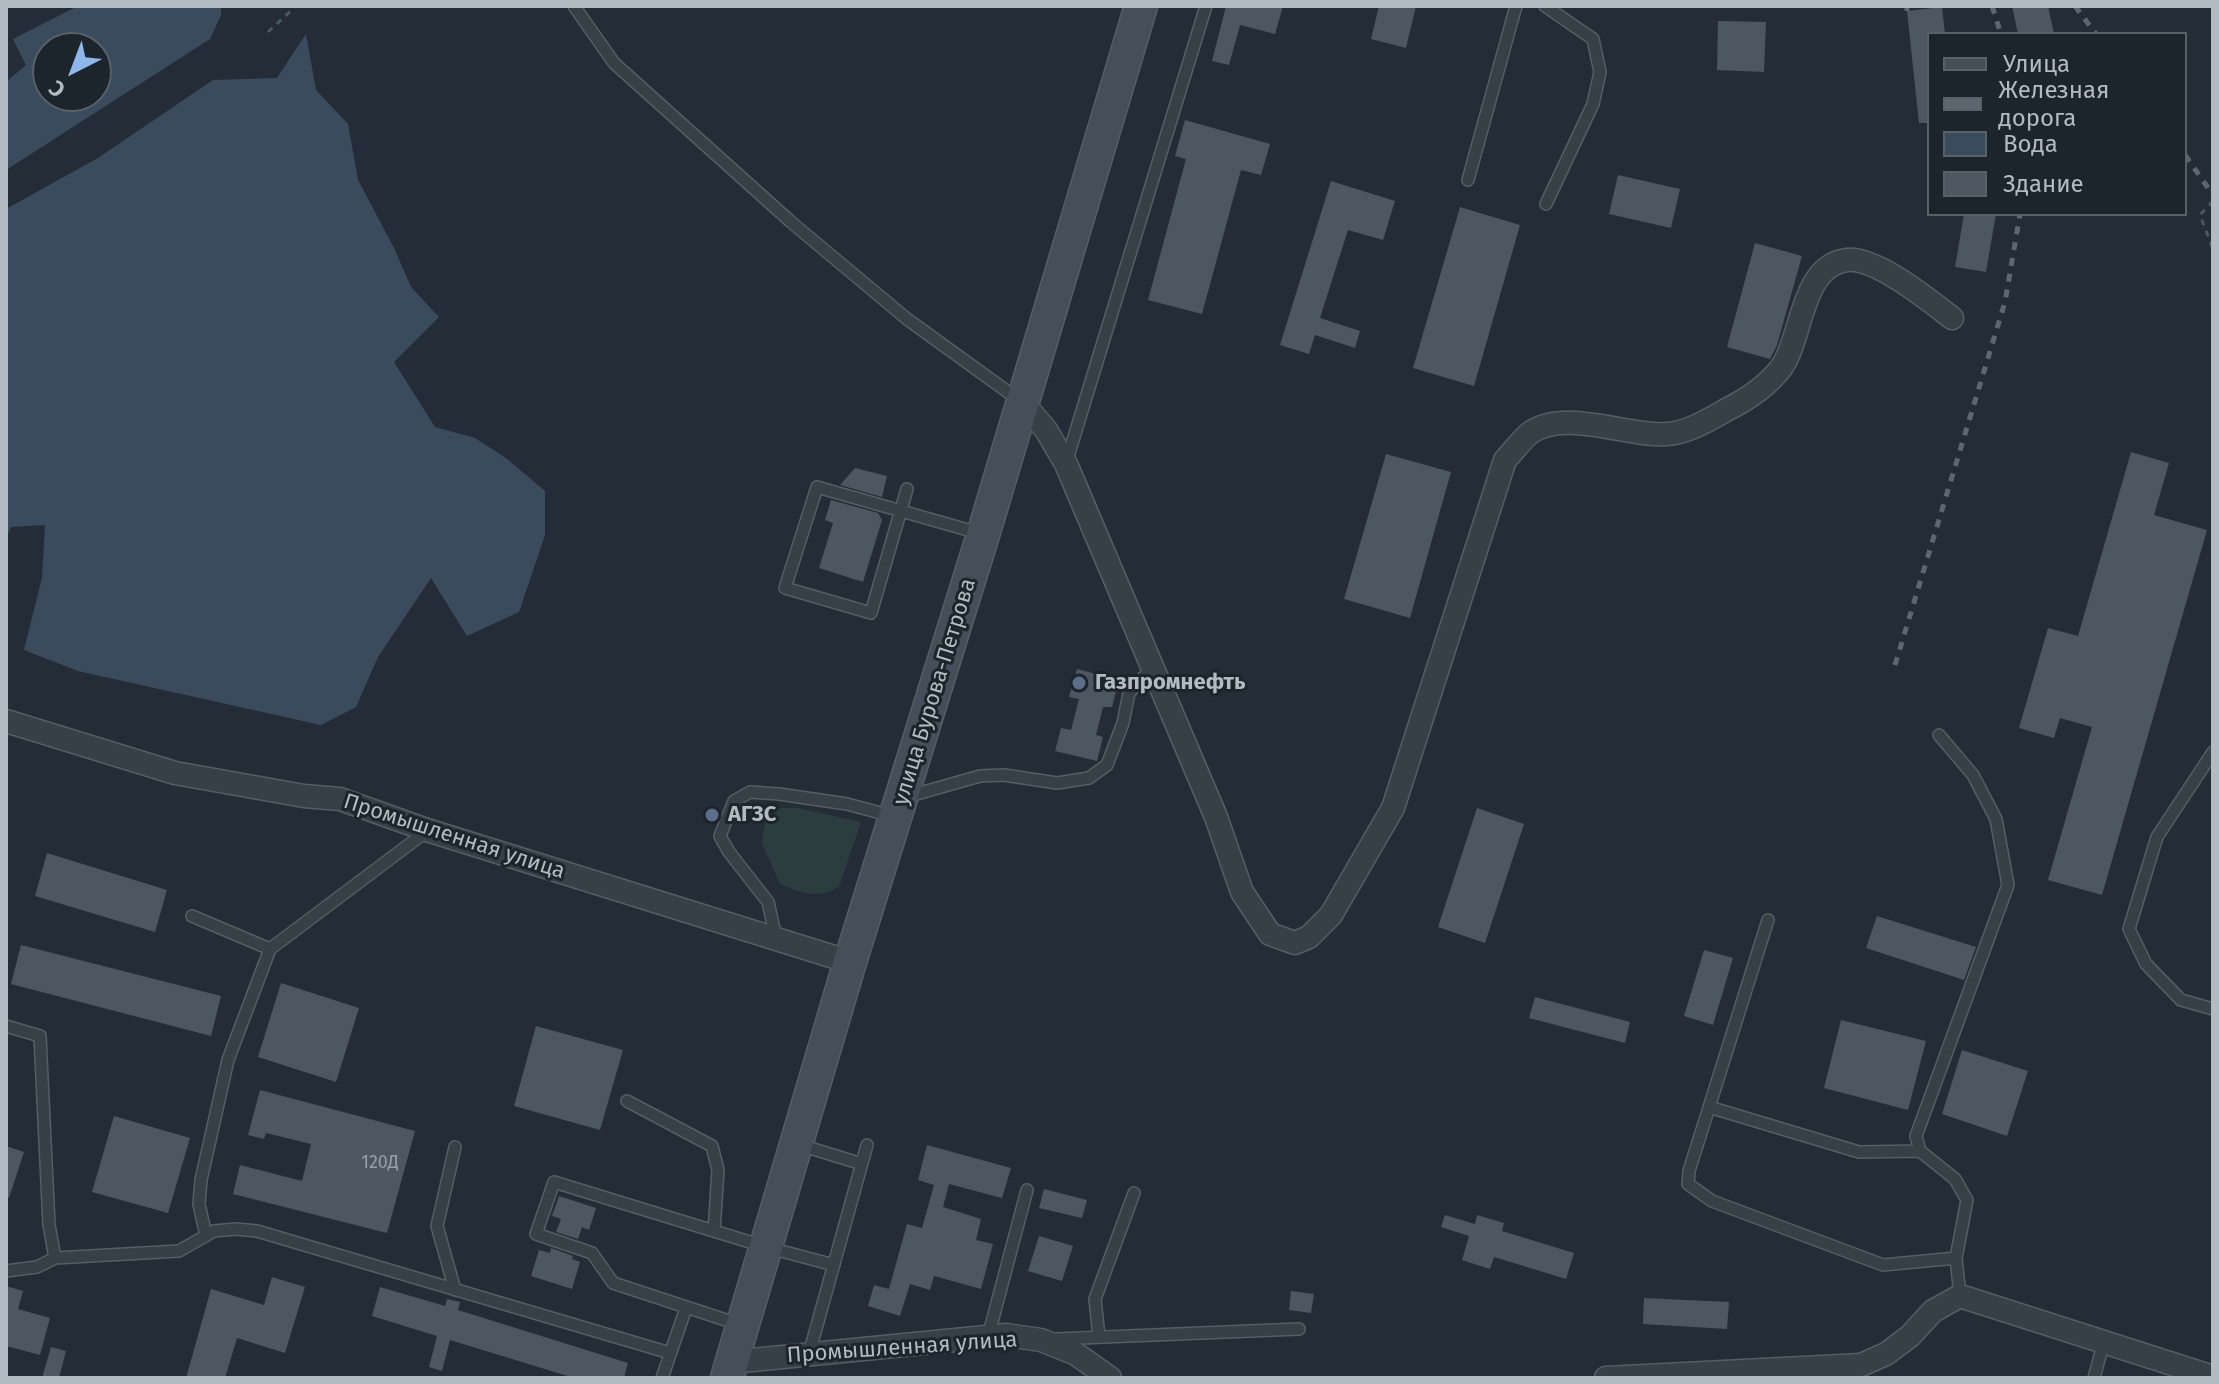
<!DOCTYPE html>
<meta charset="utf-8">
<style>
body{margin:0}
#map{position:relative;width:2219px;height:1384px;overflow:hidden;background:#242d37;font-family:"Fira Sans",sans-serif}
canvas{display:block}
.frame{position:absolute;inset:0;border:8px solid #b2bac3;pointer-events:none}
.legend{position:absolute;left:1927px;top:32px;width:260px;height:184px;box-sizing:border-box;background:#1c242c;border:2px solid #586068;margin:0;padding:10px 14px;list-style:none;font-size:24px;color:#b2bac3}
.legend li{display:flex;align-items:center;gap:16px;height:40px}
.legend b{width:40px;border:2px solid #586068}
.north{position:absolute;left:32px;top:32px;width:80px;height:80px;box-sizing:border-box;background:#1c242c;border:2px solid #586068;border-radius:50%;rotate:222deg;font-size:22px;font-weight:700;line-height:32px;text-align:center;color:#b2bac3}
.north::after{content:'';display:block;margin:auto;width:28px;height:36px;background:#90b7eb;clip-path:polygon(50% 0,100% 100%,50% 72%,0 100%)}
</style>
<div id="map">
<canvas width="2219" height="1384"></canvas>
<div class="frame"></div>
<ul class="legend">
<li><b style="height:10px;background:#464e5a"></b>Улица</li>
<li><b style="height:10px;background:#5e6671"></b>Железная дорога</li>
<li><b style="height:22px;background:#3b4b5e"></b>Вода</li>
<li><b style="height:22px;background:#4c5762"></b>Здание</li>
</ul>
<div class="north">С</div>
</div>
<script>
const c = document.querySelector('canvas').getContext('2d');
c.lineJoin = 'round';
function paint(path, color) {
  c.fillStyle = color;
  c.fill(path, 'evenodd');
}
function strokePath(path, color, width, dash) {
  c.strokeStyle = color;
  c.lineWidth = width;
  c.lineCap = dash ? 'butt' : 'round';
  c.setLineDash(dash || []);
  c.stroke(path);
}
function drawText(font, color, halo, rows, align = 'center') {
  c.font = font + ' "Fira Sans",sans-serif';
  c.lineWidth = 6;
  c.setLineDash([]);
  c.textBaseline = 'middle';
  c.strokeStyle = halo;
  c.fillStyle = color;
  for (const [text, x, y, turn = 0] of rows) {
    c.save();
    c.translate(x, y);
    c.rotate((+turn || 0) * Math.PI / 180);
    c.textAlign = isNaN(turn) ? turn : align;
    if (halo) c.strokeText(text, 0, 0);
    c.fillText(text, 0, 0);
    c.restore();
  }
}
paint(new Path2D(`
 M779,808h19l63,14 -22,65c-24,12 -35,7 -59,-3l-18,-41 3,-20z`), '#2c3d3d');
paint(new Path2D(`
 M78,6h143v9l-11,24 -204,131v-88l20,-17 -13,-26zM48,48h48v48h-48z
 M306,34l10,56 32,34 10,56 36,68 17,39 28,30 -45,45 41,65 40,11 31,20 39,33v44l-26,77 -52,24 -36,-58 -53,79 -22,50 -35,18 -243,-54 -54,-21 18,-72 3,-53 -34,2 -5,12v-330l92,-51 115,-78 64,-2z`), '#3b4b5e');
paint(new Path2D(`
 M1226,6h57l-8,28 -35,-9 -11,40 -17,-4z
 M1379,6h37l-10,42 -35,-9z
 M2012,6h36l6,28h-36z
 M1942,7l3,27h-16v89h-10l-12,-112z
 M1718,21l48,1 -2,50 -47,-2z
 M1185,120l85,24 -9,31 -20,-5 -39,144 -54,-14 38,-141 -11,-3z
 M1618,175l62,14 -9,39 -62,-14z
 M1331,181l64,20 -12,39 -35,-10 -28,88 40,13 -5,17 -40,-13 -6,19 -29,-9z
 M1460,207l60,18 -46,161 -61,-18z
 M1964,214h32l-10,58 -31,-5z
 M1755,243l47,13 -25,89 -7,14 -43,-12z
 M2131,452l38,11 -15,52 53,15 -105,365 -54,-15 44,-153 -32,-9 -6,20 -35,-10 29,-100 30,8z
 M1386,454l65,18 -41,146 -66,-19z
 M855,468l32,8 -5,21 -42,-12z
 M831,500l47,13 4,7 -19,62 -44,-14 14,-45 -8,-3z
 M1077,669l42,11 -7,27h-9l-7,28 7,2 -6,24 -42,-10 6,-23 10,2 8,-31 -10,-2z
 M1477,808l47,16 -39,119 -47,-16z
 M47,853l120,37 -12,42 -120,-36z
 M1877,916l99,31 -12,33 -98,-32z
 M21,945l200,51 -10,40 -200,-52z
 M1704,950l29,8 -20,67 -29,-9z
 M281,983l78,25 -23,74 -78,-25z
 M1535,997l95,25 -5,21 -96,-25z
 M1841,1020l85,21 -18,69 -84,-22z
 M536,1026l87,24 -23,80 -86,-24z
 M1962,1050l66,21 -21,65 -65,-22z
 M260,1090l155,41 -28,102 -154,-39 7,-29 62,16 9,-37 -45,-11 -2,6 -16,-4z
 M114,1116l76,22 -22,75 -76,-21z
 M927,1145l84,23 -9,30 -53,-14 -6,23 38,12 -5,21 17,4 -12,45 -47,-13 -4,14 -20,-6 -10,32 -32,-10 6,-21 15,4 18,-65 15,4 12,-43 -16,-5z
 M6,1146l18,6 -15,46h-3z
 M1044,1189l43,11 -5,18 -43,-10z
 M559,1196l37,12 -7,22 -7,-3 -4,12 -22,-7 5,-13 -9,-3z
 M1445,1215l30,9 2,-9 27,8 -2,8 72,22 -8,26 -72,-22 -4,12 -28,-9 7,-24 -28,-9z
 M1039,1236l34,10 -11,35 -34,-10z
 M551,1248l22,8 -1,3 8,3 -8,27 -41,-13 8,-26 11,3z
 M272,1277l33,10 -20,66 -48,-15 -12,40h-39l25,-89 53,16z
 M6,1286l17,5 -5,18 32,9 -10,37 -34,-9z
 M380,1287l65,19 2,-7 13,3 -2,8 170,53 -4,15h-50l-124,-38 -8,31 -13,-4 8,-31 -65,-20z
 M1291,1291l23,3 -3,19 -22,-3z
 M1644,1298l85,4 -2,27 -84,-5z
 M51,1347l15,4 -7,27h-17z`), '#4c5762');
const lane = new Path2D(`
 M574,6l40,57 177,159 116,97 112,81
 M1545,6l48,33 7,33 -7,32 -47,100
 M1468,180l48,-174
 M1066,463l140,-457
 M907,489l-36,124 -86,-25 32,-101 165,47
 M1939,735l34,40 23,44 12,66 -92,251 4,15 35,28 12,21 -11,58 4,38
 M2213,752l-56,85 -28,92 17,35 35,36 32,9
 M906,797l74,-21 24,-1 53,8 32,-5 18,-13 16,-42 6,-30 22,-24
 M192,916l78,33 157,-118
 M1768,920l-79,251 -1,13 24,17 171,64 73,-7
 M776,938l-8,-36 -39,-50 -9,-16 14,-35 16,-9 29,2 68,10 45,12
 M6,1026l34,10 9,189 6,33 124,-7 35,-20 22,-2 21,2 413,122
 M627,1101l85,45 6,24 -4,61
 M1709,1107l150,45 61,-1
 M797,1144l65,20
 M455,1147l-18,79 18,64
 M206,1236l-7,-32 2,-24 27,-120 42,-111
 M6,1271l31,-4 18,-9
 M738,1324l-125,-41 -21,-30 -56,-19 18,-52 212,65 68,18
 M988,1337l39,-147
 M1099,1337l-4,-38 39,-106
 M1056,1339l243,-10
 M809,1354l58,-209
 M662,1378l24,-70
 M2094,1378l10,-37`);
const street = new Path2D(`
 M1023,403l23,27 20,34 150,353 26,75 28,42 25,9 14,-6 22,-22 62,-107 112,-348c8,-8 16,-20 25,-27 35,-25 97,4 137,1 21,-1 43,-15 61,-25 20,-10 39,-23 53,-41 22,-30 19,-102 66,-108 29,-3 83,41 105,58
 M6,721l169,52 129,23 36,3 87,31 423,132
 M732,1362l274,-27 35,5 35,14 34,24
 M1606,1378l255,-13 25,-11 24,-18 23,-25 27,-15 253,81`);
const secondary = new Path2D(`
 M727,1378l123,-416 133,-427 158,-529`);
strokePath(lane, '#555d65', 14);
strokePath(street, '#555d65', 25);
strokePath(secondary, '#555d65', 35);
strokePath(new Path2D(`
 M268,32l28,-26
 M2213,201l-13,14 13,34`), '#4a5a5c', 3, [6, 6]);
strokePath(lane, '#373f47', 11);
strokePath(street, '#373f47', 22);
strokePath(secondary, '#464e5a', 32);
strokePath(new Path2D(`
 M1907,6v5
 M1992,6l9,28
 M2075,6l21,28
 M2185,155l28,40
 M1895,665l110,-363 15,-88`), '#5e6671', 5, [8, 8]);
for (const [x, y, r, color] of [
 [1079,683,8,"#5c6f8a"],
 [712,815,8,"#5c6f8a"]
]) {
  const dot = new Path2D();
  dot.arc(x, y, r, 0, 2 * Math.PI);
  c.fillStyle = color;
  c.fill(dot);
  strokePath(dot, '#1c242c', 3);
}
drawText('18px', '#98a1ab', null, [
 ["120Д",380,1163]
]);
drawText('bold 22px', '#b2bac3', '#1c242c', [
 ["Газпромнефть",1095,683],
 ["АГЗС",728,815]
], 'left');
drawText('22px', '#b2bac3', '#1c242c', [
 ["улица Бурова-Петрова",935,692,-73],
 ["Промышленная улица",454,837,18],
 ["Промышленная улица",902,1348,-4]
]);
</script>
